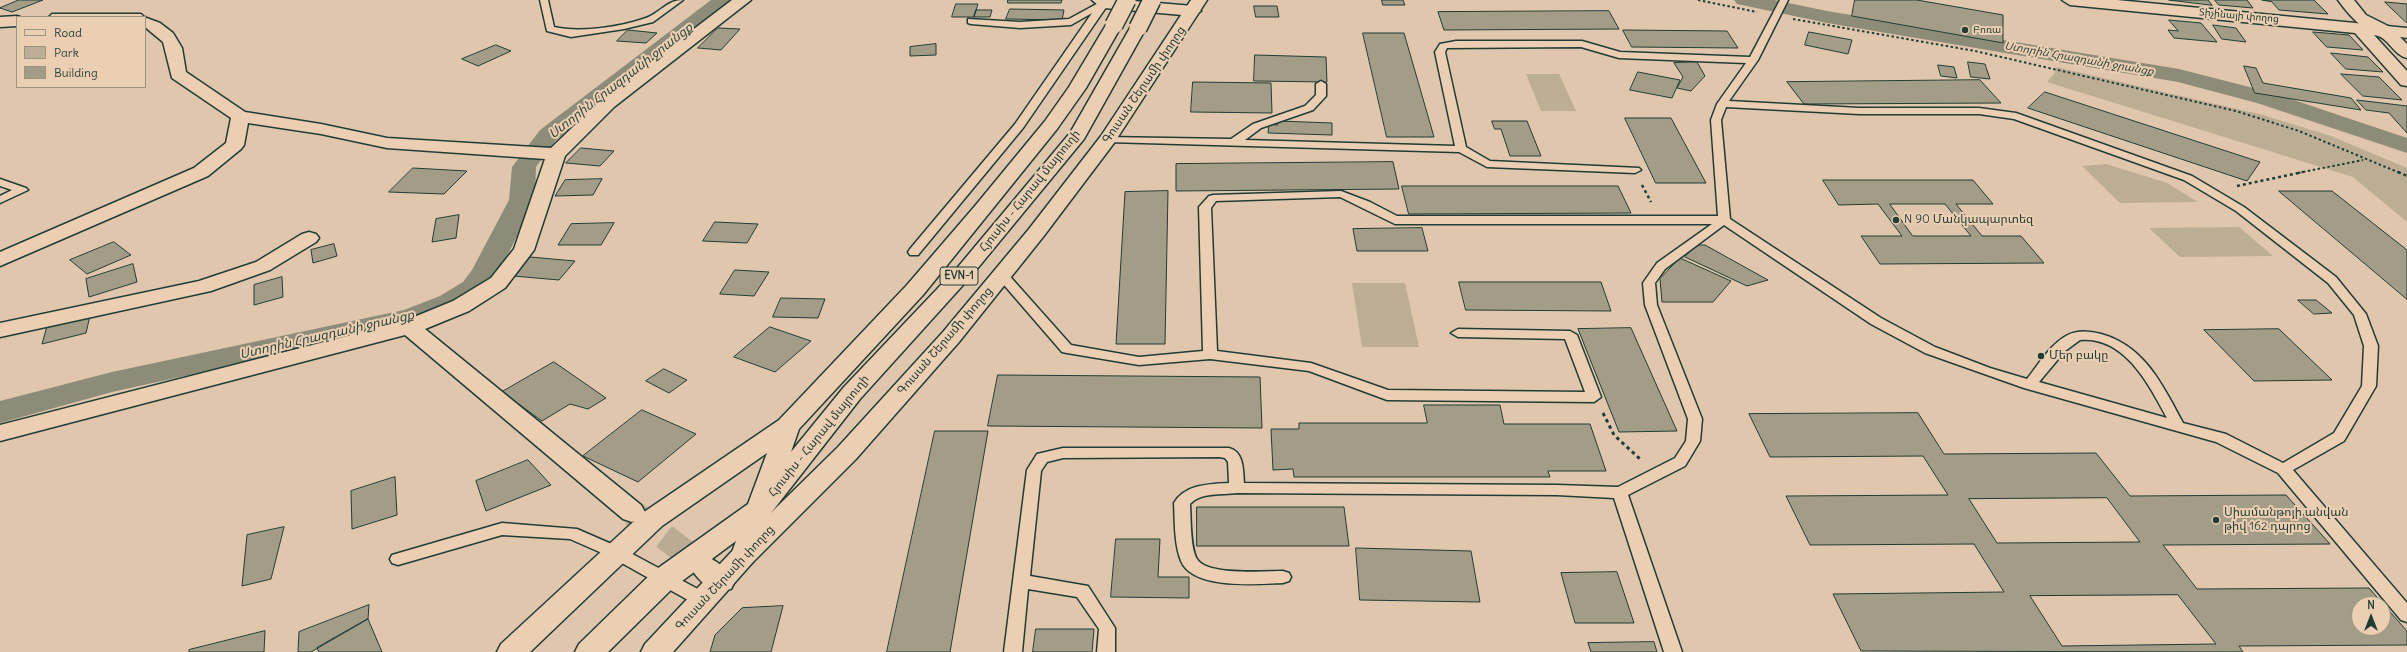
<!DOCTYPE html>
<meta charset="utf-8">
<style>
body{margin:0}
#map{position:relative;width:2407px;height:652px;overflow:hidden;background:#e0c6ac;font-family:Delius,sans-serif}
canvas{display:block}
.legend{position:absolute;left:16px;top:16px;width:130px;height:72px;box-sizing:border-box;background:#eccfb3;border:1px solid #9a9580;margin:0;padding:5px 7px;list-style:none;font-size:12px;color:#1f3d34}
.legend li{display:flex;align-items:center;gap:8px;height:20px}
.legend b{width:20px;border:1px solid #9a9580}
.north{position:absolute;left:2351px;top:596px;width:40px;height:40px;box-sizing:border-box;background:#eccfb3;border:1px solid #9a9580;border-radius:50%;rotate:0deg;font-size:11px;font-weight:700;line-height:16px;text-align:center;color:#1f3d34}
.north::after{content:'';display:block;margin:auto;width:14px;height:18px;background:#1f3d34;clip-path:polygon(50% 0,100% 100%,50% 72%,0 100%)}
</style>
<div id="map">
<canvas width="2407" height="652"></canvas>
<ul class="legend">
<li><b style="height:5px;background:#eccfb3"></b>Road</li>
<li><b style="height:11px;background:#bcad95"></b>Park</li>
<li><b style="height:11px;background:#a39c87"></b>Building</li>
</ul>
<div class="north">N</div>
</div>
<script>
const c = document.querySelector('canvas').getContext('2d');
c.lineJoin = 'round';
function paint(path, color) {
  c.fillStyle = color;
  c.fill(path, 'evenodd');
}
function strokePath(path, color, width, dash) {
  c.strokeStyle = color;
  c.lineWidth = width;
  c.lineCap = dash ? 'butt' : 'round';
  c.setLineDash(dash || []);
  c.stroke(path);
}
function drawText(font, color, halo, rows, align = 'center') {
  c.font = font + ' Delius,"Noto Sans Armenian",sans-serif';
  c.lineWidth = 4;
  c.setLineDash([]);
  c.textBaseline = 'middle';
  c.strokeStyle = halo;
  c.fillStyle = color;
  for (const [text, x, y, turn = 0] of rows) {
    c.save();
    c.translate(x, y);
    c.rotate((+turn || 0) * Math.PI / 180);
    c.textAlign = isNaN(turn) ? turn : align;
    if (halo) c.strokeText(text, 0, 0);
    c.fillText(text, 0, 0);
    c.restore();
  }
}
paint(new Path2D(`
 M2056,67l207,48 68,21 76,32v54l-54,-45 -306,-95 7,-8z
 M1526,74h33l17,37h-35z
 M2106,164l61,19 31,19 -78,1 -38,-37z
 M2239,227l34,29 -93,1 -31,-29z
 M1352,283h53l14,64h-57z`), '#bcad95');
paint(new Path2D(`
 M711,0h24l-179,140 -20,27 -1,33 -36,72 -16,22 -23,14 -49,18 -299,66 -112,31v-22l112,-29 292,-62 36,-14 23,-14 9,-12 37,-70 3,-33 28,-37z
 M1734,0h40l53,11 352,58 94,24 134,45v15l-150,-50 -79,-21 -351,-59 -90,-19z`), '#8d8c79');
const building = new Path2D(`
 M19,0h24l-31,12 -12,-4z
 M1008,0h54l-1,3h-53z
 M1382,0h21l2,5h-22z
 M1855,0h62l86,15v28l-151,-27z
 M2169,0h39l4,5z
 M2215,0h32l6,8 -34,-3z
 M2262,0h52l14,14 -49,-4 -7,-8z
 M2385,2l22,2v18h-1z
 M956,4h22l-4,13h-22z
 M1254,6h23l2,11h-23z
 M1010,9l54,1 -2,10 -56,-1z
 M976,10h16l-2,7h-16z
 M1609,11l10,18 -175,1 -6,-18z
 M2169,20l32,3 16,19 -43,-4 -6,-8 10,1z
 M2213,25l23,3 10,14 -24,-3z
 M718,28l22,1 -19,21 -23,-2z
 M628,30l29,3 -11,10 -29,-2z
 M1623,30l104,1 11,17 -106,-1z
 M1809,32l43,8 -4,14 -43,-9z
 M2313,32l36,3 14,15 -36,-3z
 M1363,33h41l30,104h-47z
 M936,44v11l-26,1v-9z
 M496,45l15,6 -33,15 -16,-7z
 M2331,53l37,4 15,15 -37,-3z
 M1255,55l71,2 1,25 -73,-1z
 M1697,62l8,14 -14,15 -14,-3 6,-11 -9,-14z
 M1968,62l17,2 5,15 -19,-2z
 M1938,65l16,2 3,11 -16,-2z
 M2244,66l12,2 7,15 88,15 10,12 -106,-17z
 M1638,72l42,8 -8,18 -42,-8z
 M2341,74l38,3 23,23 -39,-4z
 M1980,80l21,23 -197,1 -17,-22z
 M1193,82l78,1 1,30 -81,-1z
 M2045,92l215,70 -13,19 -219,-73z
 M2357,100l50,6v27l-18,-20 -23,-3z
 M1625,118h46l35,65h-50z
 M1278,121l54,2v12l-64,-2 1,-9 8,1z
 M1492,121h35l14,35h-31l-9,-27h-6z
 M581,148l33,3 -14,15 -34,-3z
 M1393,162l6,27 -223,2v-27z
 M413,168l54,3 -23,23 -55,-2z
 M602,179l-9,16 -38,1 10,-16z
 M1823,180h150l20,24h-37l26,32h39l23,27 -164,1 -19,-28h41l-24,-32 -39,1zM1890,204h55l26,32h-58z
 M1402,186h216l13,27 -222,1z
 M1168,191l-3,153h-49l9,-152z
 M2279,191h53l75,59v49z
 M459,215l-3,23 -24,4 4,-23z
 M715,222l43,2 -11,19 -44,-2z
 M614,223l-13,22h-43l13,-21z
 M1422,228l6,23h-71l-4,-22z
 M114,242l17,13 -44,19 -17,-14z
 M334,244l3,12 -24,7 -2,-13z
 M1697,245h8l63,35 -21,6 -62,-29z
 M530,257l45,4 -16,19 -46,-4z
 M1680,258l51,23 -18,21h-51l-2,-23z
 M133,264l4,18 -48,15 -3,-18z
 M735,270l34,2 -15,24 -34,-2z
 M282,277l1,20 -29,8v-20z
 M1459,282h142l10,29 -145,-1z
 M781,298l44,1 -7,19 -45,-1z
 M2298,300h18l16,13 -18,1z
 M90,316l-4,17 -44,11 5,-18z
 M770,327l41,14 -36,31 -41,-15z
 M1631,328l46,103 -58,1 -41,-103z
 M2279,329l53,51 -78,1 -50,-51z
 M554,362l52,36 -18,11 -18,-5 -28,17 -40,-29z
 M664,369l23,11 -18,13 -23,-12z
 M998,375l262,2 2,51 -274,-2z
 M1424,405h76l4,19h86l16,47h-58l2,6h-256l-1,-8 -20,1 -2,-41h28v-6h128z
 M642,410l54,24 -58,48 -55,-26z
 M1918,413l26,41 152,-1 34,43 156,-1 44,49 -167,1 34,44 172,-1 14,16h-24v24h24v-24l24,27v14l-168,1 4,6 -382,-1 -28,-57 171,-2 -30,-48 -164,1 -24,-49 162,-1 -25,-39 -153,1 -21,-43zM2107,498l33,44 -143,1 -28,-44zM2178,595l38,49 -154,2 -32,-50z
 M935,431h53l-38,221h-63z
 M528,460l23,25 -65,26 -10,-30z
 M395,477l2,38 -45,14 -1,-38z
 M1197,507h147l5,39h-152z
 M284,527l-13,52 -29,7 5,-51z
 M1116,539h44l-2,38h31v21l-78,-1z
 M1356,548l115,3 9,51 -120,-2z
 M1617,572l17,51h-59l-14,-50z
 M369,605l-1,14 -57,33h-13l1,-20z
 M783,606l-12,46h-61l5,-17 27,-27z
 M368,619l14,33h-63l-2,-4z
 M1036,629h58l-2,23h-59z
 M265,631l-1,21h-75v-2z
 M1654,642l3,10h-66l-3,-9z`);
paint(building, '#a39c87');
strokePath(building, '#1f3d34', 1);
strokePath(new Path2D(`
 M633,513l69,52`), '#b9ab94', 26, [26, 13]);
const service = new Path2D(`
 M540,0h8l6,27c25,6 67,0 92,-9 14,-5 21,-18 37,-18l-30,22 -29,7 -53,8 -24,-6z
 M1104,0l5,3 -86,125 -105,127h-8l-2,-3 2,-3 105,-125 77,-111 -21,12 -51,3 -49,-4 -3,-1v-4l52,3 49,-3z
 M1780,0h8l-30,60 -29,41 130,7h120l37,5 176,63 52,31 92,70 30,37 12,32 -2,40 -32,55 -51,29 114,133v19l-6,-2 -123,-147 -62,-31 -192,-54 -99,-35 -54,-29 -147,-99 -59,44 -10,14 2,22 45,114 -2,22 -15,25 -57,29 54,157h-18l-50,-154 -57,-3 -320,-2c-15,2 -36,-1 -47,11 1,14 0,44 7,55 10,17 68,12 86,12l6,2 2,4 -2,4 -6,2c-26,1 -90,7 -102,-22 -7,-18 -6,-40 -7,-58 11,-19 36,-19 55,-20l-1,-21 -3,-4 -6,-1 -156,1 -16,4 -6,9 -11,105 58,10 27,42v24h-18l2,-23 -22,-32 -49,-8 -6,63h-18l23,-182 10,-16 26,-6h166c15,4 14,22 15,35l313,2 61,2 57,-29 11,-17 2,-22 -43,-114 -2,-22 14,-20 55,-39h-317l-55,-27 -124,4 -5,7 6,143 94,12 77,27 197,2 -20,-53 -107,-2 -7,-4 7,-4 112,2 7,4 24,62 -7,5 -207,-2 -78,-29 -99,-12 -71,6 -72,-12 -5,-1 -64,-74 -2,-3 2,-3h8l65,73 68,12 64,-6 -4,-144 10,-11 4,-1 128,-4 29,11 27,14h321l-7,-96 6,-16 29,-41 -127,-5 -38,-11 -134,1 -2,4 21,95 24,14 149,7 2,2 -6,3 -148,-6 -28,-15 -351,-10 -5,-3 1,-2 127,2 22,-15 52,-18 11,-11v-11l5,-3 5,3v12l-13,14 -52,18 -16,12 210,6 -20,-94 5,-8 16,-3h126l38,11 130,5zM1726,107l133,7h120l35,5 170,61 52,31 92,72 26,32 10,31 -2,40 -28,47 -51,30 -57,-29 -43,-11c-20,-37 -38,-77 -82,-89 -11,-3 -25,-4 -35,2 -16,9 -28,29 -39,43l-37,-11 -55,-21 -54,-29 -151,-99 -9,-99zM2080,340c45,-4 69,45 87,78l-128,-36 26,-31z
 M0,179l26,9 2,2 -28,13v-7l12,-6 -12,-4z
 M502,523l75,6 46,20 86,46 2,5 -2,5 -6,1 -6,-1 -86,-48 -41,-18 -68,-4 -104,30 -6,-2 -2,-4 2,-4z`);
const minor = new Path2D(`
 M732,0h19l-137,107 -49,49 -31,94 -29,38 -36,23 -44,18 216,176 4,7 -4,7 -9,3 -9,-3 -218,-184 -405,106v-16l402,-103 51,-21 38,-23 23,-29 31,-90 -158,-11 -66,-14 -73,-11 -4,22 -3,4 -33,27 -208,90v-14l194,-84 32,-25 5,-25 -59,-40 -9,-36 -18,-15v-10h-96l3,-3h89l3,3 16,6 13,10 9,15 4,24 59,40 76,12 66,14 164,10 51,-49z
 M1092,0h30l71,6 8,5 -8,5 -89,-8 -5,-2z
 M2338,0h16l12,15 24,12 2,3 -2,3c-22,6 -41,-18 -52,-33z
 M17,16l3,1h-3v9l-17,1v-10z
 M309,232l7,2 3,4 -3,4 -46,28 -59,21 -211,46v-14l199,-42 57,-19 46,-28z
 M702,555c13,4 26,14 33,26l-4,8c-3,0 -7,3 -10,3 -12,0 -27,-17 -32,-27l3,-7z`);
const secondary = new Path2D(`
 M1191,0h16l-93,143 -71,94 -84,105 -103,117 -103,103 -80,90h-32l4,-8 90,-96 103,-101 105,-115 86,-103 72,-93z
 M2062,0h55l290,28v10l-7,-1 7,7v14c-14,-3 -19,-22 -33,-23l33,36v15l-6,-1 -46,-52 -285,-28z`);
const trunk = new Path2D(`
 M1114,20l8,5 -36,63 -29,41 -134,166 -124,134 -8,23 53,-65 114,-120 112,-134 60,-105 2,-3h12l2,3 -62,111 -112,136 -112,124 -89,114 -18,49 -9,3 -9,-3 -4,-7 5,-14 -62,46 -66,65h-33l4,-8 75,-73 94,-67 19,-51 -105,73 -132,126h-33l4,-8 143,-132 135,-92 128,-135 68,-79 70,-85 24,-34 37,-62z`);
strokePath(service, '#1f3d34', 3);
strokePath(minor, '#1f3d34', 3);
strokePath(secondary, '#1f3d34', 3);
strokePath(trunk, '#1f3d34', 3);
strokePath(new Path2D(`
 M1698,0l59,12
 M1793,19l182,32 261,60 63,20 101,42
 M2298,173l65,-13`), '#1f3d34', 2, [2.5, 2.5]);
strokePath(new Path2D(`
 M2398,172l9,4
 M1642,185l9,17
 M2237,186l66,-14`), '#1f3d34', 2.5, [3, 3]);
strokePath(new Path2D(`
 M1603,413l11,22 27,25`), '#1f3d34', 3, [3.5, 3.5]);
paint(service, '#eccfb3');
paint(minor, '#eccfb3');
paint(secondary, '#eccfb3');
paint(trunk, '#eccfb3');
const trunkBridge = new Path2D(`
 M1114,25l13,-25
 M1138,28l14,-28`);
strokePath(trunkBridge, '#1f3d34', 20, []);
strokePath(trunkBridge, '#eccfb3', 17);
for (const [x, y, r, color] of [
 [1965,30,4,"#1f3d34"],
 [1896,220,4,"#1f3d34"],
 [2041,356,4,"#1f3d34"],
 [2216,520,4,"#1f3d34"]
]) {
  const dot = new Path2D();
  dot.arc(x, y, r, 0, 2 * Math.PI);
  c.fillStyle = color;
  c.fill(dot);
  strokePath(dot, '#eccfb3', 1.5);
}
drawText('10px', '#1f3d34', '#eccfb3', [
 ["Տիչինայի փողոց",2239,16,5]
]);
drawText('10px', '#1f3d34', '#eccfb3', [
 ["Բոռա",1973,30]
], 'left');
drawText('italic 11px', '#30493e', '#eccfb3', [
 ["Ստորին Հրազդանի ջրանցք",2079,59,10]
]);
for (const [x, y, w] of [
 [959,276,38]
]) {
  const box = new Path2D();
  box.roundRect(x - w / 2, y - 9, w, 18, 3);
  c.fillStyle = '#eccfb3';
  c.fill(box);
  strokePath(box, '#1f3d34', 1);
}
drawText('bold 11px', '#1f3d34', null, [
 ["EVN-1",959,276]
]);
drawText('12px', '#1f3d34', '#eccfb3', [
 ["Գուսան Շերամի փողոց",1144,85,-56],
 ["Հյուսիս - Հարավ մայրուղի",1030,191,-51],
 ["Գուսան Շերամի փողոց",945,341,-49],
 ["Հյուսիս - Հարավ մայրուղի",819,436,-51],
 ["Գուսան Շերամի փողոց",725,578,-47]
]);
drawText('12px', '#1f3d34', '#eccfb3', [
 ["N 90 Մանկապարտեզ",1904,220],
 ["Մեր բակը",2049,356],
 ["Սիամանթոյի անվան",2224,513],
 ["թիվ 162 դպրոց",2224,527]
], 'left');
drawText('italic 13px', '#30493e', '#eccfb3', [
 ["Ստորին Հրազդանի ջրանցք",621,81,-38],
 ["Ստորին Հրազդանի ջրանցք",327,335,-13]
]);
</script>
